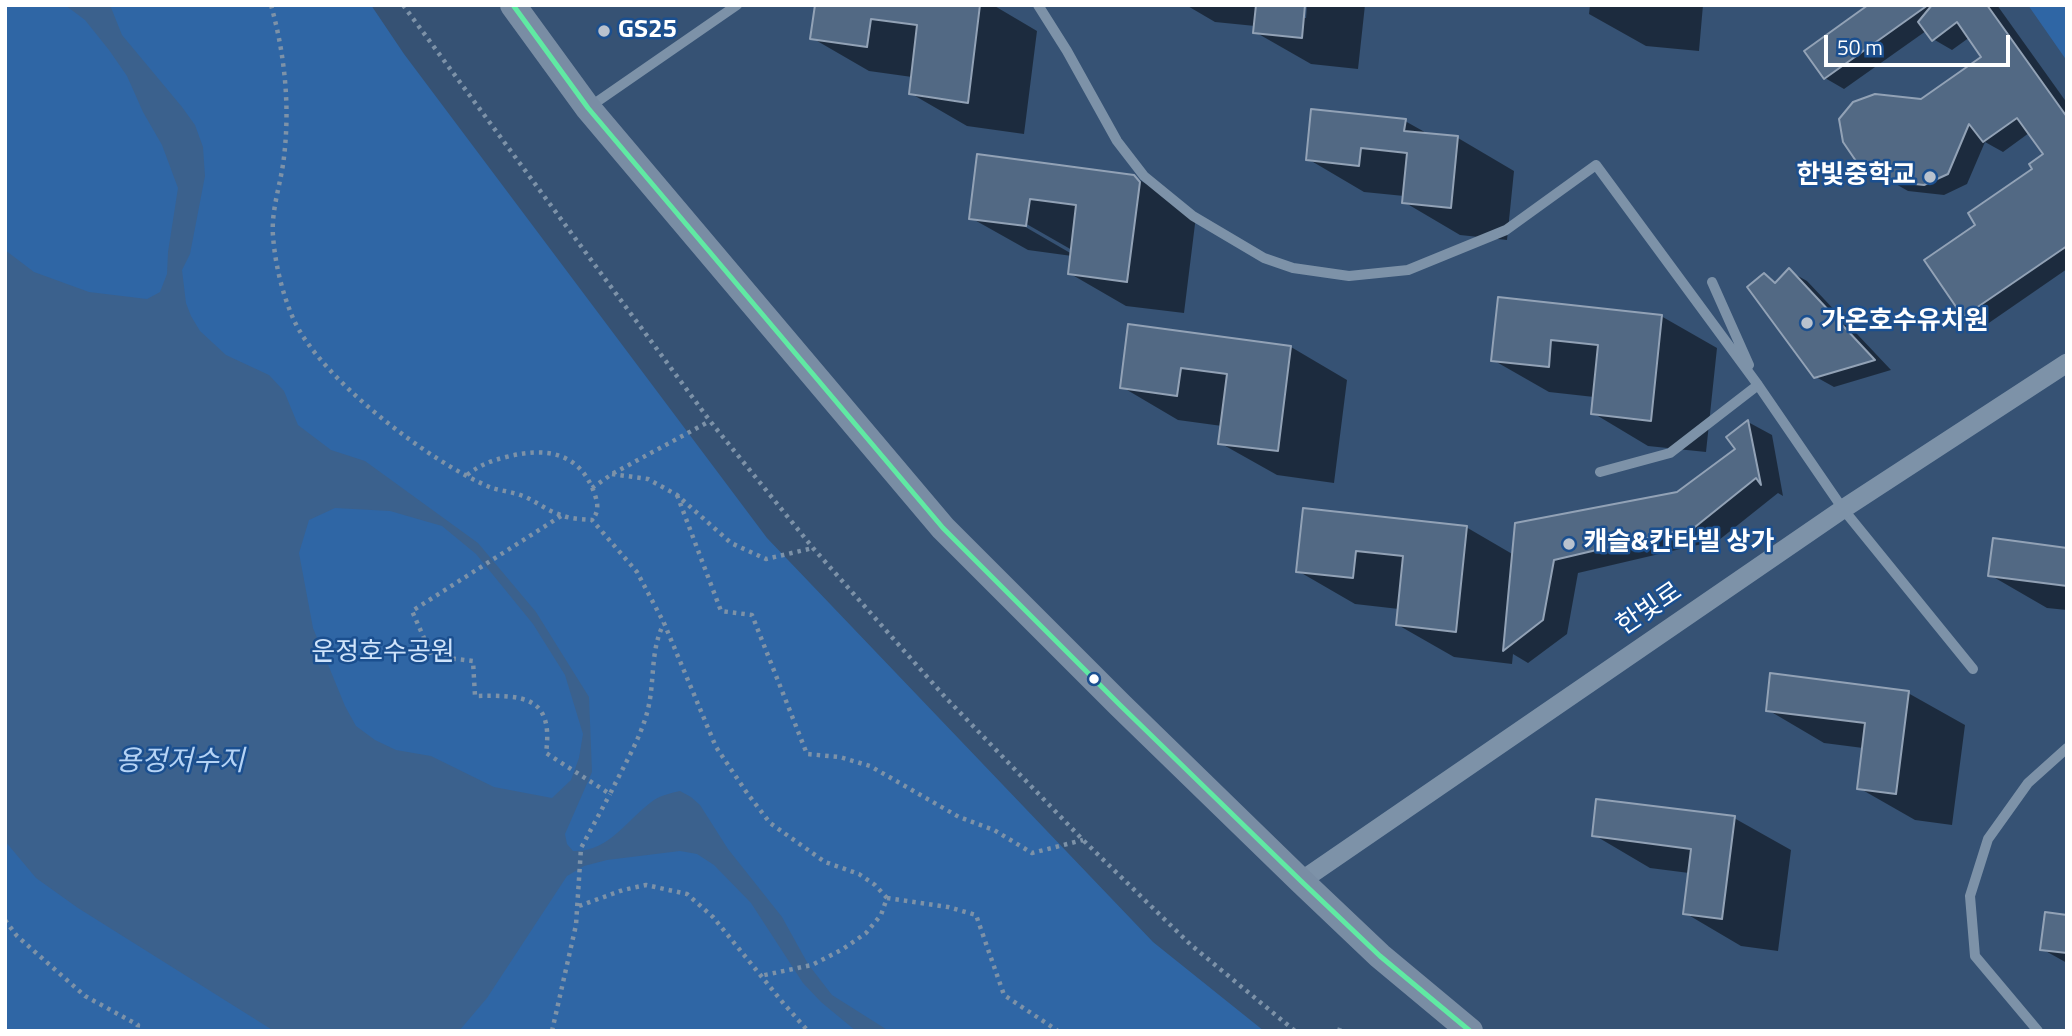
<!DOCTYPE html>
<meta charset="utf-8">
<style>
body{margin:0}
#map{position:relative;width:2072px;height:1036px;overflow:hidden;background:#365274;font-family:"Titillium Web",sans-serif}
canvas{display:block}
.frame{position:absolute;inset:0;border:7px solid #fff;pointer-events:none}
.scale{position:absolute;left:1824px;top:35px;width:186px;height:32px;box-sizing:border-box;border:4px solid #fff;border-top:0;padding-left:9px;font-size:21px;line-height:24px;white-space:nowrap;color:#fff;-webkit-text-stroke:5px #1b4f8f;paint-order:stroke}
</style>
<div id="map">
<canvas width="2072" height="1036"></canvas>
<div class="frame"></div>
<div class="scale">50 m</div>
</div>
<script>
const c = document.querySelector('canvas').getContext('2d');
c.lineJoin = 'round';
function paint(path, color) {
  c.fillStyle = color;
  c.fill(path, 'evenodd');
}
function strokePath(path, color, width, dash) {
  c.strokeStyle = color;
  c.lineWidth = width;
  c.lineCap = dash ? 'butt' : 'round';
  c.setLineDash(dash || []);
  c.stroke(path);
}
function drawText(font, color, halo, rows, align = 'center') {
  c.font = font + ' "Titillium Web","Noto Sans KR",sans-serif';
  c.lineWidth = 5;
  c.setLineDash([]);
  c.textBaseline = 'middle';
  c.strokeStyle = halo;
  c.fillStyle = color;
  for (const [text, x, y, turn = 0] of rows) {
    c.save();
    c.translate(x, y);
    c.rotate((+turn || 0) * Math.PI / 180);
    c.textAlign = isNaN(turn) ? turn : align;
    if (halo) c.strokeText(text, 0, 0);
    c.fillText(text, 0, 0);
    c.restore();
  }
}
paint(new Path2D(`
 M5,5h366l33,49 363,484 386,404 111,89h-1259z
 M2028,5h39v56z`), '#2f66a5');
paint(new Path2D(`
 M65,5h45l12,30 60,72 13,18 8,22 2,29 -15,78 -8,16 4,33 5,13 9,15 26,24 43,20 15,16 14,34 33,25 34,11 113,82 58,69 53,85 3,75 -27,62 2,10 6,7c36,2 55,-33 81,-51 8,-5 17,-7 26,-9l11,6 9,8 28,44 54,68 26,47 24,31 57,36h-33l-35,-29 -18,-19 -52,-80 -37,-38 -17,-11 -17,-3 -73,9 -23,6 -17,10 -80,122 -28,33h-185l-196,-123 -42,-30 -31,-37v-591l29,22 55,20 58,7 13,-7 7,-18 1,-22 10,-64 -16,-43 -19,-33 -16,-36 -18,-26 -24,-30zM335,508l55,3 52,15 34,28 57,70 32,51 18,59 -4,24 -8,22 -19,18 -58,-11 -63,-31 -35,-6 -21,-10 -19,-14 -11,-20 -32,-78 -14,-75 10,-33z`), '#3b618d');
paint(new Path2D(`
 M816,5h177l44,26 -13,103 -57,-8 -57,-33 2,-16 -43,-6 -57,-33z
 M1186,5h117l-1,13h4l1,-13h58l-7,64 -47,-5 -56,-32v-6l-40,-4z
 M1590,5h113l-4,46 -53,-5 -57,-32z
 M1871,5h126l70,98v166l-84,58 -19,-11 14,-91 57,-56 10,-14 -16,-22 -26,19 -18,-10 -18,42 -23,11 -36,-4 -49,-28 63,-62 62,-44 -14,-20 -18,13 -19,-11 -7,-8 -82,58 -19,-11 -18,-27z
 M1405,121l25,14 28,3 56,33 -7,69 -47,-5 -56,-33v-6l-40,-4 -56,-33z
 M979,156l154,20 57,34 6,6 -12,97 -58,-7 -57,-33 3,-17 -44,-6 -57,-32zM1023,222l49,28v4l-50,-29z
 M1789,271l18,10 84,89 -57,17 -18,-10 -51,-102 12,8z
 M1500,299l161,17 56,32 -11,104 -58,-6 -55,-33 1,-16 -45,-5 -56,-32z
 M1130,326l161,21 56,33 -13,103 -57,-8 -57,-32 2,-17 -44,-6 -56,-33z
 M1748,422l24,13 11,61 -5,-3 -59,47 -141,33 -11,61 -39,29 -15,-9 -1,10 -58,-7 -56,-32 1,-16 -44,-5 -57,-33 7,-61 161,17 48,28 163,-61 60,-44z
 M2067,549v61l-20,-2 -57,-33z
 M1908,693l57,32 -13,100 -37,-5 -56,-32 4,-40 -39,-5 -56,-33z
 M1734,818l57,32 -13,101 -37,-5 -56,-33 4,-40 -39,-5 -56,-33z
 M2067,917v46l-25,-14z`), '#0007');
const building = new Path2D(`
 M815,5h165l-12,98 -59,-9 8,-69 -46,-6 -4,28 -57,-8z
 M1256,5h49l-3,33 -49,-5z
 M1868,5h60l-104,74 -20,-28z
 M1932,5h55l80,112v129l-104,71 -39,-57 51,-35 -7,-12 64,-44 -3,-5 14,-10 -26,-36 -34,24 -14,-18 -21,50 -24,11 -37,-4 -29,-17 -15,-22 -4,-23 14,-17 22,-8 46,5 60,-42 -24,-35 -25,19 -14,-19z
 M1311,109l95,10 -2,12 54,5 -7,72 -49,-5 5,-50 -46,-5 -2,18 -53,-6z
 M977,154l157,21 6,7 -13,100 -59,-8 8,-69 -46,-6 -4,27 -57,-7z
 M1789,268l86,92 -61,18 -67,-91 17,-14 11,10z
 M1498,297l164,18 -11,106 -60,-7 7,-69 -47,-5 -2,27 -58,-6z
 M1128,324l163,22 -13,105 -60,-7 9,-70 -46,-6 -4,28 -57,-8z
 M1748,420l13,65 -5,-7 -61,49 -141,33 -11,60 -40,31 12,-128 162,-31 58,-43 -9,-12z
 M1303,508l164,18 -11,106 -60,-7 7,-69 -47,-5 -3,27 -57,-6z
 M1993,538l74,10v38l-79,-10z
 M1770,673l139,18 -13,103 -39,-5 8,-66 -99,-12z
 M1596,799l139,17 -13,103 -39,-5 8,-65 -99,-13z
 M2045,912l22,3v38l-27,-3z`);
paint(building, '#526984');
strokePath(building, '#92a2b6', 2);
strokePath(new Path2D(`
 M271,5c14,50 19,101 13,152 -3,27 -13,52 -11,79 2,27 9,57 20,82 26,60 139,146 199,170 10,3 21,4 31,8 13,5 24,15 38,19 9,4 21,4 31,5l45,52 27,51 52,124 31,46 23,30 55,39 34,12 16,11 12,13 -6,17 -15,18 -23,16 -31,16 -52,11
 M403,5l307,416 103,127 132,149 138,143 108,105 104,86
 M612,474l36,5 29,16 54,48 35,16 47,-11
 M467,475c13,-10 23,-14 39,-18 39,-10 74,-6 89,38 3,9 4,17 -3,25
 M592,488l20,-14 98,-53
 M677,495l44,116 31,4 55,139 33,3 30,9 89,51 35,13 38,23 51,-13
 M561,516l-149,95 20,45 41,5 2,35c47,-1 79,-1 71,57l64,41c13,-27 31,-56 38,-85 7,-29 2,-59 16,-86
 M887,898l61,9 28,8 28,80 54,36
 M579,906l44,-16 23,-5 41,9 26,23 71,87 24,27
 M5,920l12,16 68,60 53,29 -1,6
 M552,1031l24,-106 5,-77 29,-54
 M1339,1031l1,-3`), '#7d92a8', 4.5, [3.5, 5]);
strokePath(new Path2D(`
 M1038,5l29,46 50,90 27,35 49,40 71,42 29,10 56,8 59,-6 98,-40 90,-65 162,220
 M588,108l149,-103
 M1712,282l37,83
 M1600,472l70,-19 88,-68 85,124 130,160
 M2038,1031l-63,-75 -5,-60 18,-57 40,-56 39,-35`), '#7d92a8', 10);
strokePath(new Path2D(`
 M1301,881l542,-372 224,-146`), '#7d92a8', 19);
strokePath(new Path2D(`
 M513,5l75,103 355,420 177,177 181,176 79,75 90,75`), '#798da4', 26);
strokePath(new Path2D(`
 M513,5l75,103 355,420 177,177 181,176 79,75 90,75`), '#60e9a3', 5);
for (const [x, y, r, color] of [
 [604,31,7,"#b9c2ce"],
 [1930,177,7,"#b9c2ce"],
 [1807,323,7,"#b9c2ce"],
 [1569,544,7,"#b9c2ce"],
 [1094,679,6,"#fff"]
]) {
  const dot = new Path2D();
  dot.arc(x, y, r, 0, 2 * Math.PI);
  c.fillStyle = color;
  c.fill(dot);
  strokePath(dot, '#1b4f8f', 2.5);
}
drawText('bold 26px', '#fff', '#1b4f8f', [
 ["GS25",618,31],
 ["한빛중학교",1916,177,"right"],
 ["가온호수유치원",1821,323],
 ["캐슬&칸타빌 상가",1583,544]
], 'left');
drawText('26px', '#fff', '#1b4f8f', [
 ["한빛로",1650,610,-34]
]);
drawText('26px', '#cfe3fa', '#1b4f8f', [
 ["운정호수공원",383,654]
]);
drawText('italic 28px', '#b5d3f5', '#1b4f8f', [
 ["용정저수지",180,763]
]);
</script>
